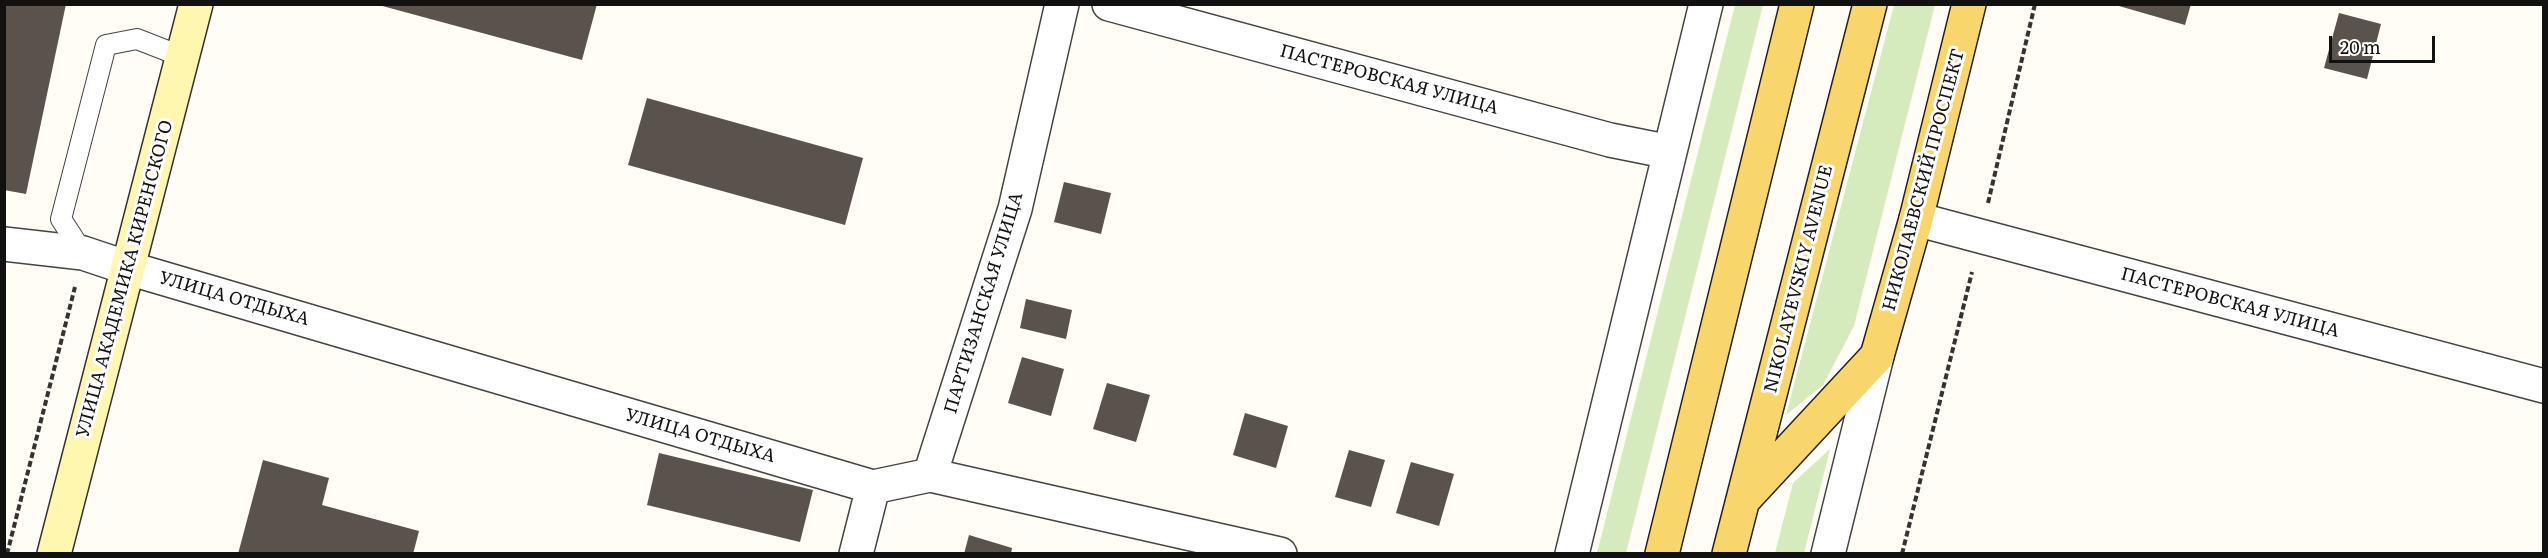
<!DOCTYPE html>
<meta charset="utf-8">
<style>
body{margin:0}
#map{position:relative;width:2548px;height:558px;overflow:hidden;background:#fffdf5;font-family:Literata,serif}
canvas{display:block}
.frame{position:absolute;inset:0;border:6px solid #111;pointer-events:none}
.scale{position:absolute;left:2329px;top:36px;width:106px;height:27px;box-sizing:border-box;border:3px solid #111;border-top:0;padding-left:8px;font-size:18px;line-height:21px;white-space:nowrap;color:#111;-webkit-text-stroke:4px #fff;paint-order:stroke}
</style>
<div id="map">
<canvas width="2548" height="558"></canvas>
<div class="frame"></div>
<div class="scale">20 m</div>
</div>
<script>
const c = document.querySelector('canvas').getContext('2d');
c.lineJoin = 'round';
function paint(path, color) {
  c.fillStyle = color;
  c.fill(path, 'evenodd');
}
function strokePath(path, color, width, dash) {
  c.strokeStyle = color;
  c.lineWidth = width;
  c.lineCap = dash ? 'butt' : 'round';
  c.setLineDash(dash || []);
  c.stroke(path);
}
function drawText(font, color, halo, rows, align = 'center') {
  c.font = font + ' Literata,serif';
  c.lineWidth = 6;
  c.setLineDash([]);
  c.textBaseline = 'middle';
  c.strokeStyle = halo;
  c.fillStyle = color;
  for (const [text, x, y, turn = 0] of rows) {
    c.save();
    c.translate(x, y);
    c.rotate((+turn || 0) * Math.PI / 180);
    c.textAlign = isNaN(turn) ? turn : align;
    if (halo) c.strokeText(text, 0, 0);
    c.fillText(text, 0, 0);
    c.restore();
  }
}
paint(new Path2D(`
 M1735,5h28l-137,548h-29z
 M1894,5h41l-81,321 -31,59 -37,30z
 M1830,449l-26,104h-29l18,-70z`), '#d5ebbd');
paint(new Path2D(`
 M4,4h62l-40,190 -22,-4z
 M375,4h222l-15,56z
 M2112,4h79l-6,21z
 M2339,13l42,11 -14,55 -43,-11z
 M647,98l216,60 -18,67 -217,-60z
 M1064,182l47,11 -10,41 -47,-12z
 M1026,299l46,11 -6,29 -46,-11z
 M1022,357l42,12 -13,47 -43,-13z
 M1107,383l43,12 -14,47 -43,-13z
 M1245,413l43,13 -12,42 -43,-13z
 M1349,450l36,10 -14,47 -36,-10z
 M659,453l154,37 -13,52 -153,-37z
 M263,460l66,18 -7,27 97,26 -6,23h-175z
 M1411,462l43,12 -15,52 -43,-13z
 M969,535l43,13 -1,6h-47z`), '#5a524d');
const service = new Path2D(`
 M83,253l-22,-34 45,-174 31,-6 46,18`);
const minor = new Path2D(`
 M1109,4l501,136 60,12
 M1916,219l628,167
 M4,244l79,9 45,15 745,219 57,-12 350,79
 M856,554l17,-67 57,-12 85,-266 47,-205
 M1572,554l134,-550
 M1828,554l49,-198`);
const secondary = new Path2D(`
 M54,554l142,-550`);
const primary = new Path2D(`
 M1745,498l132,-142 39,-137 53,-215
 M1662,554l135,-550
 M1729,554l141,-550`);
strokePath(service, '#444', 22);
strokePath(minor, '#444', 36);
strokePath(secondary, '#333', 36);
strokePath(primary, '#222', 36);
strokePath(new Path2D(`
 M1988,203l47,-199
 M7,554l68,-267
 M1902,554l70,-282`), '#333', 4, [6, 3]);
strokePath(service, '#fff', 20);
strokePath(minor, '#fff', 33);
strokePath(secondary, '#fff6b0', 33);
strokePath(primary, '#f9d66b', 33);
drawText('18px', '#111', '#fff', [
 ["ПАСТЕРОВСКАЯ УЛИЦА",1389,80,15],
 ["НИКОЛАЕВСКИЙ ПРОСПЕКТ",1924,180,-75],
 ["УЛИЦА АКАДЕМИКА КИРЕНСКОГО",125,279,-75],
 ["NIKOLAYEVSKIY AVENUE",1799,279,-76],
 ["УЛИЦА ОТДЫХА",234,299,16],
 ["ПАРТИЗАНСКАЯ УЛИЦА",984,303,-73],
 ["ПАСТЕРОВСКАЯ УЛИЦА",2230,303,15],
 ["УЛИЦА ОТДЫХА",700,436,16]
]);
</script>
